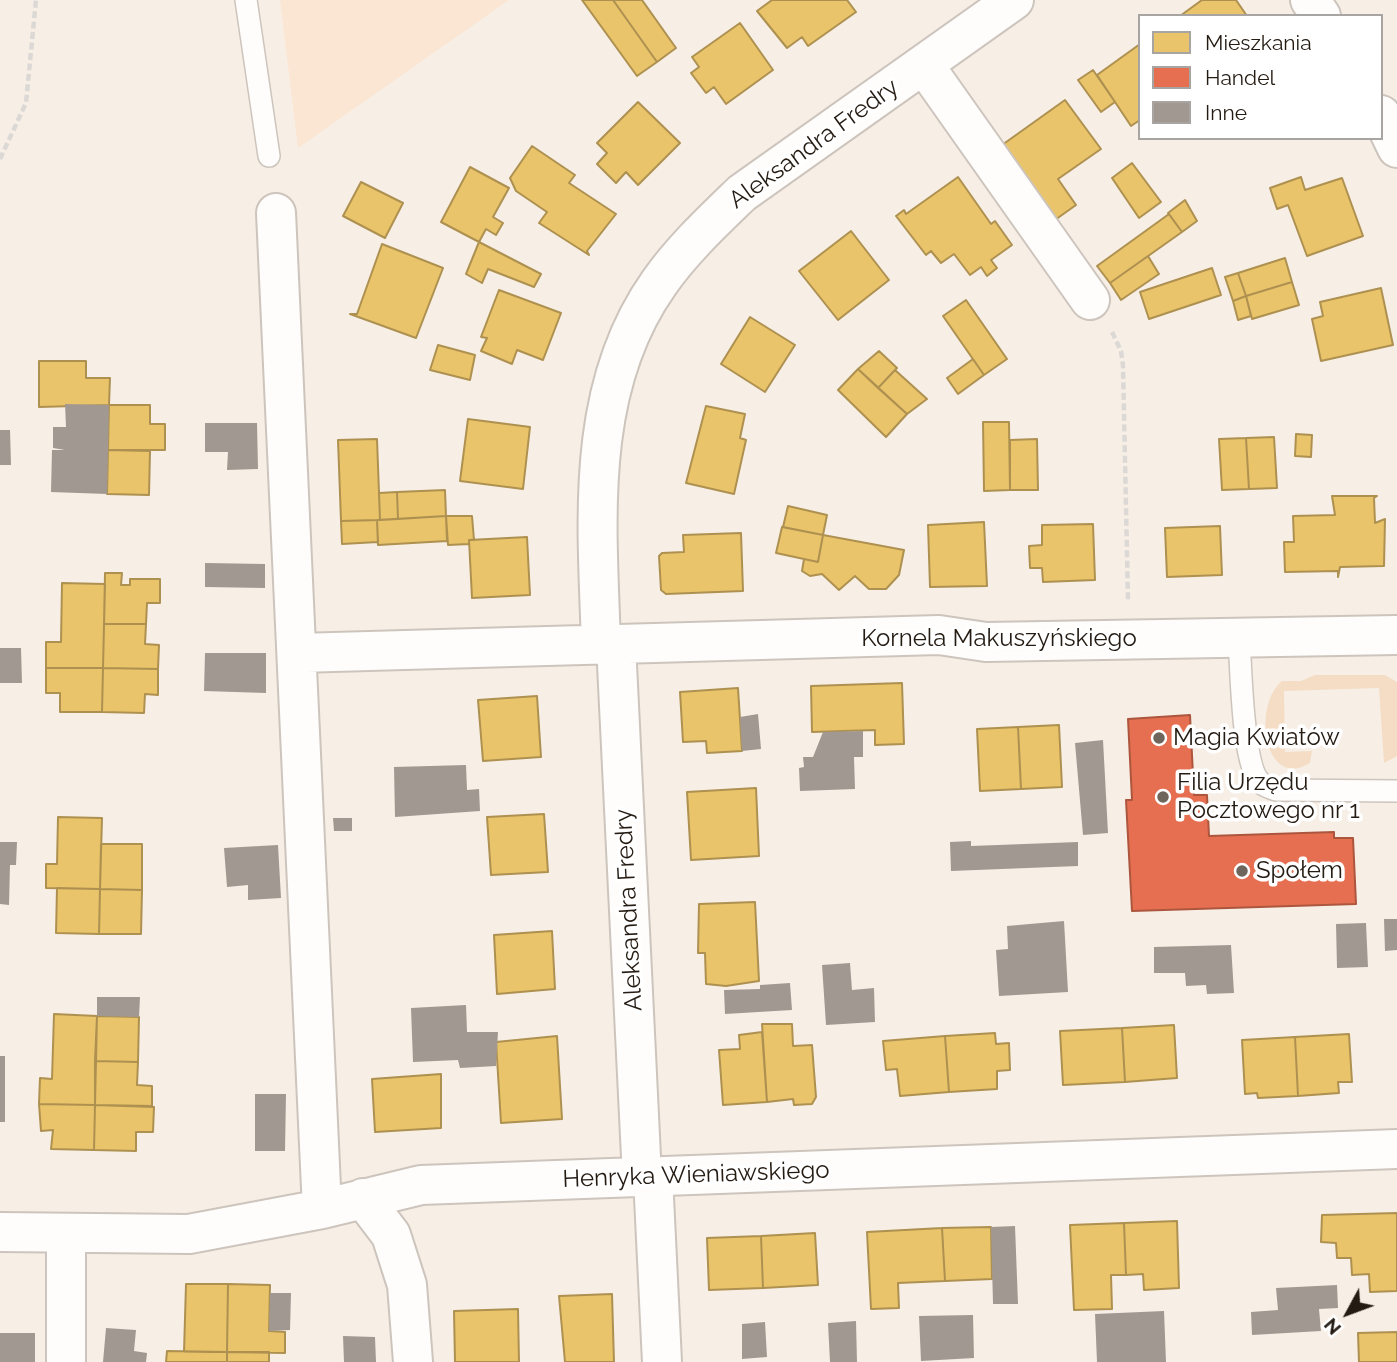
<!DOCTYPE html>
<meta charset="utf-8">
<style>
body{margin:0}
#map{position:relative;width:1397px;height:1362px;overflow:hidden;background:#f7efe6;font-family:Raleway,sans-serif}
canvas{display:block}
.legend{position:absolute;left:1138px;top:14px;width:245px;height:126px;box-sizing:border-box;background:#fff;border:2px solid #a7a4a1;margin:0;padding:9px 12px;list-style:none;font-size:21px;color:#241b13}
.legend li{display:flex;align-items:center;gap:14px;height:35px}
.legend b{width:35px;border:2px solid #a7a4a1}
.north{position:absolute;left:1313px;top:1278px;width:70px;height:70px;-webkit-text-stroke:5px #fff;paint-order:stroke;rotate:229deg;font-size:19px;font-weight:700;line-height:28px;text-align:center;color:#241b13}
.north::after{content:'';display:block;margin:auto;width:24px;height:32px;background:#241b13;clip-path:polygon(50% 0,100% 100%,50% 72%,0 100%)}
</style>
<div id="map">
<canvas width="1397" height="1362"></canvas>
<ul class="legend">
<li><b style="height:19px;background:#e9c46a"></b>Mieszkania</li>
<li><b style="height:19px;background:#e76f51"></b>Handel</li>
<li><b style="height:19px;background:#a19991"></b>Inne</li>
</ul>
<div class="north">N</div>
</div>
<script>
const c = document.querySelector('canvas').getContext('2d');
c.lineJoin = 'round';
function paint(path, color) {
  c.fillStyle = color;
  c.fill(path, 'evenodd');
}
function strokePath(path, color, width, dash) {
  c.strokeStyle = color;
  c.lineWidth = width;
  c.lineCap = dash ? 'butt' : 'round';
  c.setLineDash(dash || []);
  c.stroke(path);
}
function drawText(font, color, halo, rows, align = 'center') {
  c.font = font + ' Raleway,sans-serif';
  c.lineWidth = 7;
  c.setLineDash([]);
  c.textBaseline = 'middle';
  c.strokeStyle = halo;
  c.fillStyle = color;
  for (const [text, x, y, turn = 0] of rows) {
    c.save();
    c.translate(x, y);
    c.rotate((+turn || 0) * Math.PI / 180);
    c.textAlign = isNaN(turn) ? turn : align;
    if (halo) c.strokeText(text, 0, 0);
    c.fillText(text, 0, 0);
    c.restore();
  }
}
paint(new Path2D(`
 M280,0h229l-211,148z`), '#fae6d2');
paint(new Path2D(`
 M1315,675h70l12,7v74l-13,7 -5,-75 -95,3 1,61 27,-1 -2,12c-46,28 -58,-58 -28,-82h19z`), '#f4ddc4');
const homes = new Path2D(`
 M582,0h31l44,62 -20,14z
 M613,0h29l34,48 -19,14z
 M772,0h75l9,12 -48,34 -6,-9 -15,11 -30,-37z
 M1202,0h34l11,16h-67z
 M740,23l33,47 -47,34 -12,-17 -8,6 -15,-20 8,-6 -7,-10z
 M1140,44v76l-9,6 -34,-51z
 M1093,70l22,32 -14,10 -23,-32z
 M1065,100l36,49 -43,30 18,26 -21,15 -53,-75z
 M638,102l42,41 -42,42 -12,-13 -10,11 -19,-19 10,-11 -10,-10z
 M532,146l43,29 -6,8 47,31 -29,37 2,4 -50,-32 8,-11 -31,-21 -6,-13z
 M1132,163l29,39 -22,16 -27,-40z
 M470,167l39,21 -16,29 10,6 -7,12 -10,-6 -7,13 -38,-20z
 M958,177l33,47 4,-3 17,24 -21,15 6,8 -10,8 -6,-9 -11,8 -16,-21 -13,9 -10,-12 -5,4 -30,-39 8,-6 2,4z
 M1301,177l4,13 37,-12 21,58 -56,20 -19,-51 -11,4 -7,-21z
 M361,182l42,21 -18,35 -42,-22z
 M1185,200l12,21 -15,11 -14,-19z
 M1169,214l13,18 -72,51 -13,-17z
 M851,231l38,49 -51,40 -39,-49z
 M479,242l62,32 -7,13 -46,-18 -6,14 -16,-9z
 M382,244l61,24 -27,70 -66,-24h7z
 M1148,256l11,18 -38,26 -11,-17z
 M1285,258l7,24 -46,14 -8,-23z
 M1212,268l9,27 -72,24 -9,-27z
 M1238,273l8,23 -13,5 -8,-24z
 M1292,282l7,23 -47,14 -6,-23z
 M1381,288l12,57 -72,16 -9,-42 11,-3 -3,-14z
 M499,290l62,23 -18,47 -26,-10 -5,14 -31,-13 6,-13 -6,-1z
 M1246,296l5,20 -13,4 -5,-19z
 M966,300l41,59 -23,16 -41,-59z
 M750,317l45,28 -30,47 -44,-28z
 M438,345l37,10 -5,25 -40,-10z
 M879,351l18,17 -19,20 -20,-19z
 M973,359l11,16 -26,19 -11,-16z
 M39,361h47v17h24l-1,27 -70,2z
 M858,369l49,45 -21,23 -48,-47z
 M895,370l32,29 -20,15 -29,-26z
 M109,405h41v19h15v26h-57z
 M706,406l39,8 -5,24 6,2 -12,54 -48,-11z
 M468,419l62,8 -7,62 -63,-8z
 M983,422h26l1,68 -26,1z
 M1296,434l16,1 -1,22 -16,-1z
 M1274,437l3,51 -28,1 -3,-51z
 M1246,438l3,51 -27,1 -3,-51z
 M377,439l3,81 -39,1 -3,-81z
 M1037,439l1,51h-28v-50z
 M108,450l42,1 -1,44 -42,-1z
 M445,490l1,26 -48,3 -1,-27z
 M397,492l1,27 -18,1 -1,-27z
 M1332,496h45l-3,2 1,25 10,-4 -1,47 -44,1 -2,10v-6l-53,1 -1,-30h10l-1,-26 42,-1z
 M788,506l39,9 -4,20 -40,-8z
 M446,516l1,25 -69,4 -1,-25z
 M446,516h26l2,24h-5v4l-21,1z
 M377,520l1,22 -36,2 -1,-23z
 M984,522l3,64 -57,1 -2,-62z
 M1093,524l2,56 -52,2 -1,-14h-12l-1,-22 13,-1v-20z
 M1220,526l2,49 -55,2 -2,-49z
 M782,527l41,8 -5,27 -42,-9z
 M741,533l2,58 -77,3 -5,-4 -2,-34 3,-3 22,-1 -1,-17z
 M823,535l81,15 -5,25 -13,14h-17l-14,-13 -16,14 -17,-16 -12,2 -8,-5 2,-12 14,3z
 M527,537l3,58 -58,3 -3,-58z
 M105,573h17l-1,12h9v-6h30v24h-13l-1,21h-42z
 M62,583l43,1 -2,84h-57v-26h15z
 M104,624h42l-1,20 14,1 -1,24 -55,-1z
 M46,668h57l-1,44h-42v-19h-14z
 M103,668l55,1v26l-13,-1 -1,19 -42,-1z
 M902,683l2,61 -29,1v-15l-63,2 -1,-46z
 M738,688l4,63 -35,2 -1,-12 -23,1 -3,-50z
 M537,696l4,61 -58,4 -5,-61z
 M1059,725l3,62 -41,2 -3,-62z
 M1018,727l3,62 -41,2 -3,-62z
 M756,788l3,68 -68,4 -4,-68z
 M544,814l4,58 -57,3 -4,-58z
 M58,817l44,1 -2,71 -54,-1v-24h11z
 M101,844h41v46l-42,-1z
 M57,888l43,1 -1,45 -43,-1z
 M100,889l42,1 -1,44h-42z
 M755,902l4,79 -33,5 -20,-2 -1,-31h-7l1,-49z
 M552,931l3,58 -58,5 -3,-59z
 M54,1014l43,2 -2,89 -56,-1 1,-26 12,1z
 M97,1016l42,1 -1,45 -43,-1z
 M762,1024h30l1,22 19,-1 4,52 -4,7 -18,1 -1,-6 -26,3z
 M1174,1025l3,53 -52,4 -3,-54z
 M1122,1028l3,54 -62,3 -3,-54z
 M762,1032l5,70 -44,3 -4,-55 21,-1 -1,-14z
 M995,1033l1,11 13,-1 1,27 -13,1v18l-48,3 -4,-56z
 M1349,1034l3,48h-14l1,11 -41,3 -3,-59z
 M557,1036l5,83 -61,4 -5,-81z
 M945,1036l4,56 -49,4 -3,-27 -11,1 -3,-29z
 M1295,1037l3,59 -40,2 -1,-5 -12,1 -3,-54z
 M95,1061l43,1 -1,23 15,1v20l-57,-1z
 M441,1074v54l-66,4 -3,-53z
 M39,1104l56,1 -1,45 -43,-1 2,-19 -12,1z
 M95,1105l59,2 -1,25h-17v19l-42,-1z
 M1397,1213v78l-27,1 -1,-18 -17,1 -1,-17h-14l-1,-15 -15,-1 1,-27z
 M1177,1221l2,67 -35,2 -1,-16 -17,1 -2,-52z
 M1124,1223l2,52h-15l1,34 -38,1 -4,-85z
 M991,1227l1,52 -47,2 -3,-53z
 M942,1228l3,53 -47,2 1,25 -28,1 -4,-77z
 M815,1233l3,52 -55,3 -2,-52z
 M761,1236l2,52 -54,2 -2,-52z
 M186,1284h42l-1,68h-43z
 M228,1284l42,1 -1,46 16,1v21l-58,-1z
 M612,1294l2,68h-49l-6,-66z
 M518,1309l1,53h-64l-1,-51z
 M1397,1332v30h-38l-1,-29z
 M167,1351l60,1v10h-61z
 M227,1352h42v10h-42z`);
paint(homes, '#e9c46a');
strokePath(homes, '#ae9150', 2);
const shops = new Path2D(`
 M1190,715l4,80h13l2,41 125,-4v6h19l3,66 -224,7 -6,-111h6l-4,-81z`);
paint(shops, '#e76f51');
strokePath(shops, '#ac563e', 2);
paint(new Path2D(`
 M65,404l44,1 -2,89 -56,-2 1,-42h13l-12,-2v-21h13z
 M205,423h52l1,46 -31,1 1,-18h-23z
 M0,430h10l1,35h-11z
 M205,563l60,1v24l-60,-1z
 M0,648h21l1,35h-22z
 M205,653h61v40l-62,-2z
 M758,714l3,35 -19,2 -2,-34z
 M863,731v26h-9l1,32 -55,2 -1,-23 5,-1 -1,-10h10l10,-25z
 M1103,740l5,93 -25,2 -8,-92z
 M466,765l1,25 12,-1 1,22 -85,6 -1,-50z
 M333,818h19v13h-18z
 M971,841v5l107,-4v24l-127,5 -1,-29z
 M0,842h17l-1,23h-6l-1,40 -9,-1z
 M278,845l3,53 -33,2v-15l-21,2 -3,-39z
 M1384,919h13v31l-12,1z
 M1064,921l4,71 -69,4 -3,-46 12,-1 -1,-23z
 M1366,923l2,44 -31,1 -1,-44z
 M1231,945l3,48 -27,1 -1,-9 -20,1 -1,-13h-31v-26z
 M850,963l2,27 22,-2 1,34 -49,3 -4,-60z
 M790,983l2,27 -67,4 -1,-24 36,-1v-4z
 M97,997h43l-1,20 -42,-1z
 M466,1005l1,27h31l-2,34 -36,2 -2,-8 -45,2 -2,-54z
 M0,1056h5v66h-5z
 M255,1094h31l-1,57h-30z
 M1015,1226l3,78h-25l-2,-77z
 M1337,1285l1,23 -19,1 2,22 -69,4 -1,-23 27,-2 -2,-22z
 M270,1293h21l-1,37 -21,1z
 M1164,1311l2,51h-69l-2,-48z
 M973,1315l1,43 -53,3 -2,-45z
 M856,1321l1,41h-27l-2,-39z
 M765,1322l2,35 -25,2v-35z
 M106,1328l30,2 -2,21 13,2 -1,9h-43z
 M0,1333h35v29h-35z
 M343,1336l32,1 1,25h-32z`), '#a19991');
const lane = new Path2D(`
 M246,0l23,156
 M1239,638c2,28 3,129 22,145 3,3 10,5 15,7l121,1`);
const street = new Path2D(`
 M1310,0l11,16
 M924,65l166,235
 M1381,115l16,33
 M276,213l46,996
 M601,644c-4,-123 -17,-255 58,-361 23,-33 54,-62 83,-90l272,-193
 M616,644l26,533
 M298,653l641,-18 47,7 411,-7
 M653,1177l9,185
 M363,1198l28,37 16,50 6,77
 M0,1232l189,2 133,-25 99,-24 976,-36
 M66,1362v-128`);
strokePath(lane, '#cdc5bd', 24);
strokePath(street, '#cdc5bd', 42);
strokePath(new Path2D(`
 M0,159l26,-56 10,-103
 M1112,332l9,19 2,15 5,235`), '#dbd8d5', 4.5, [7, 3.5]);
strokePath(lane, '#fefdfb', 21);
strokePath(street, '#fefdfb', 38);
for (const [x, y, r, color] of [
 [1159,738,7,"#6e655d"],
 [1163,797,7,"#6e655d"],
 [1242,871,7,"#6e655d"]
]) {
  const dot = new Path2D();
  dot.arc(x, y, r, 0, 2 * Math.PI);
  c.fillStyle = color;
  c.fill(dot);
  strokePath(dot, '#fff', 2.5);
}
drawText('24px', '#241b13', '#fff', [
 ["Aleksandra Fredry",814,144,-36],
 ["Kornela Makuszyńskiego",999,639],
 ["Aleksandra Fredry",629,910,-93],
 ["Henryka Wieniawskiego",696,1175,-2]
]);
drawText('24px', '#241b13', '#fff', [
 ["Magia Kwiatów",1173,738],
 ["Filia Urzędu",1177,783],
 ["Pocztowego nr 1",1177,811],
 ["Społem",1256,871]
], 'left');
</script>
